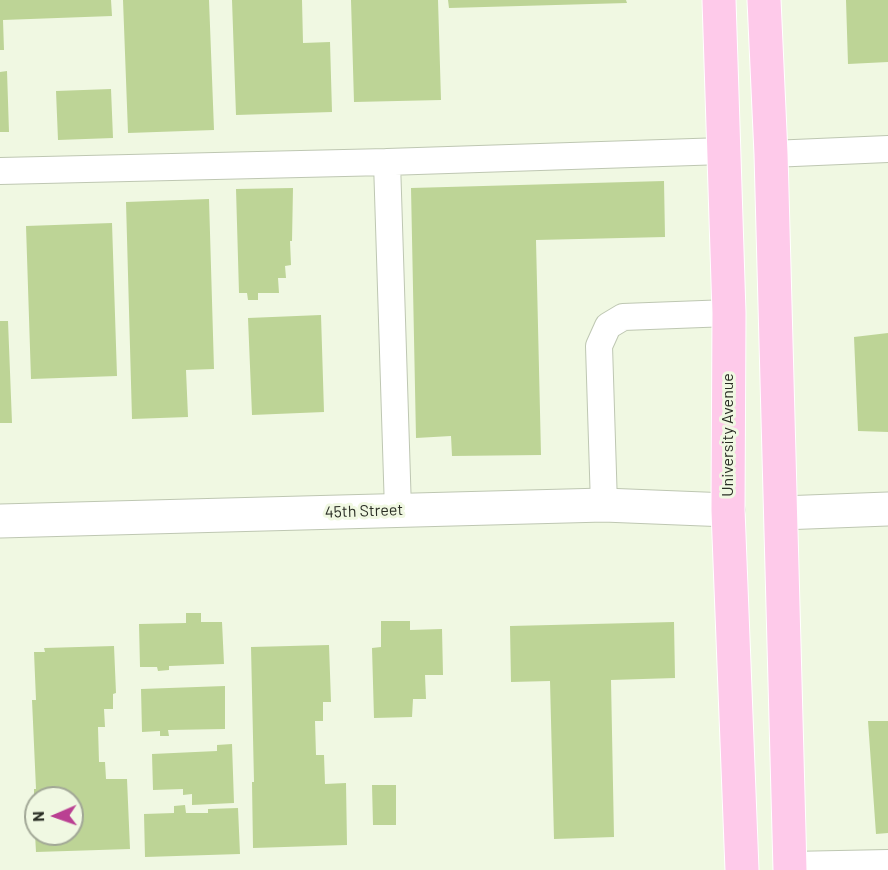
<!DOCTYPE html>
<style>
body{margin:0}
#map{position:relative;width:888px;height:870px;overflow:hidden;background:#f0f8e2;font-family:Barlow,sans-serif}
canvas{display:block}
.north{position:absolute;left:24px;top:786px;width:60px;height:60px;box-sizing:border-box;background:#f0f8e2;border:2px solid #a1a796;border-radius:50%;rotate:268deg;font-size:16px;font-weight:700;line-height:24px;text-align:center;color:#2a2e25}
.north::after{content:'';display:block;margin:auto;width:21px;height:27px;background:#ba4092;clip-path:polygon(50% 0,100% 100%,50% 72%,0 100%)}
</style>
<div id="map">
<canvas width="888" height="870"></canvas>
<div class="north">N</div>
</div>
<script>
const c = document.querySelector('canvas').getContext('2d');
c.lineJoin = 'round';
function paint(path, color) {
  c.fillStyle = color;
  c.fill(path, 'evenodd');
}
function strokePath(path, color, width, dash) {
  c.strokeStyle = color;
  c.lineWidth = width;
  c.lineCap = dash ? 'butt' : 'round';
  c.setLineDash(dash || []);
  c.stroke(path);
}
function drawText(font, color, halo, rows, align = 'center') {
  c.font = font + ' Barlow,sans-serif';
  c.lineWidth = 6;
  c.setLineDash([]);
  c.textBaseline = 'middle';
  c.strokeStyle = halo;
  c.fillStyle = color;
  for (const [text, x, y, turn = 0] of rows) {
    c.save();
    c.translate(x, y);
    c.rotate((+turn || 0) * Math.PI / 180);
    c.textAlign = isNaN(turn) ? turn : align;
    if (halo) c.strokeText(text, 0, 0);
    c.fillText(text, 0, 0);
    c.restore();
  }
}
paint(new Path2D(`
 M0,0h111l1,16 -109,4 1,30h-4z
 M123,0h86l5,130 -86,3z
 M232,0h70l1,43 27,-1 2,70 -96,3z
 M351,0h87l3,100 -87,2z
 M448,0h178l1,3 -178,5z
 M846,0h42v62l-40,2z
 M7,71l2,61h-9v-60z
 M111,89l2,49 -55,2 -2,-49z
 M664,181l1,56 -129,3 5,215 -89,1 -1,-20 -35,2 -5,-250z
 M293,188l-1,53h-2l1,24 -6,1 1,12h-8l1,15h-21v7h-10l-1,-7h-8l-3,-104z
 M209,199l5,170 -28,1 2,47 -56,2 -6,-217z
 M112,223l5,153 -86,3 -5,-153z
 M321,315l3,97 -72,3 -4,-97z
 M0,321h8l4,102h-12z
 M888,333v99l-30,-1 -4,-94z
 M186,613h15v9h21l2,42 -55,2v4l-11,1 -1,-4h-17l-1,-43 47,-1z
 M381,621h29v9l32,-1 1,46h-18l1,24h-13l-1,18 -38,1 -2,-70 9,-1z
 M674,622l1,56 -64,2 3,157 -60,2 -4,-158 -39,1 -1,-56z
 M329,645l2,57h-8v19h-8l1,34h8l1,29 21,-1 1,62 -94,3 -1,-66h2l-3,-135z
 M114,646l2,47 -3,1v15h-9l1,18h-7l1,35h6l1,17h21l3,70 -94,3 -1,-18h37v-36h-36v6h-2v-15h2l-4,-89h4l-2,-48h11l-1,-4z
 M225,686v43l-57,1 1,6h-9v-5l-18,1 -1,-43z
 M868,721h20v112l-12,1z
 M232,744l2,59 -42,2v-11l-9,1v-6l-30,1 -1,-36 65,-3v-6z
 M372,785h24v40h-23z
 M185,805l1,8h22v-4l30,-1 2,46 -95,3 -1,-43 30,-1v-7z`), '#bdd496');
const service = new Path2D(`
 M771,154l117,-5
 M387,162l11,348
 M0,171l387,-9 337,-11
 M604,505l-5,-159 9,-20 15,-9 106,-4
 M790,865l98,-2`);
const minor = new Path2D(`
 M781,513l107,-4
 M0,521l604,-16 124,5`);
const primary = new Path2D(`
 M719,0l10,313 -1,197 14,360
 M764,0l7,154 19,716`);
strokePath(service, '#bec7b2', 28);
strokePath(minor, '#bec7b2', 35);
strokePath(primary, '#fff', 35);
strokePath(service, '#fff', 26);
strokePath(minor, '#fff', 33);
strokePath(primary, '#fecaea', 33);
drawText('16px', '#2a2e25', '#f0f8e2', [
 ["University Avenue",728,435,-90],
 ["45th Street",364,511,-2]
]);
</script>
